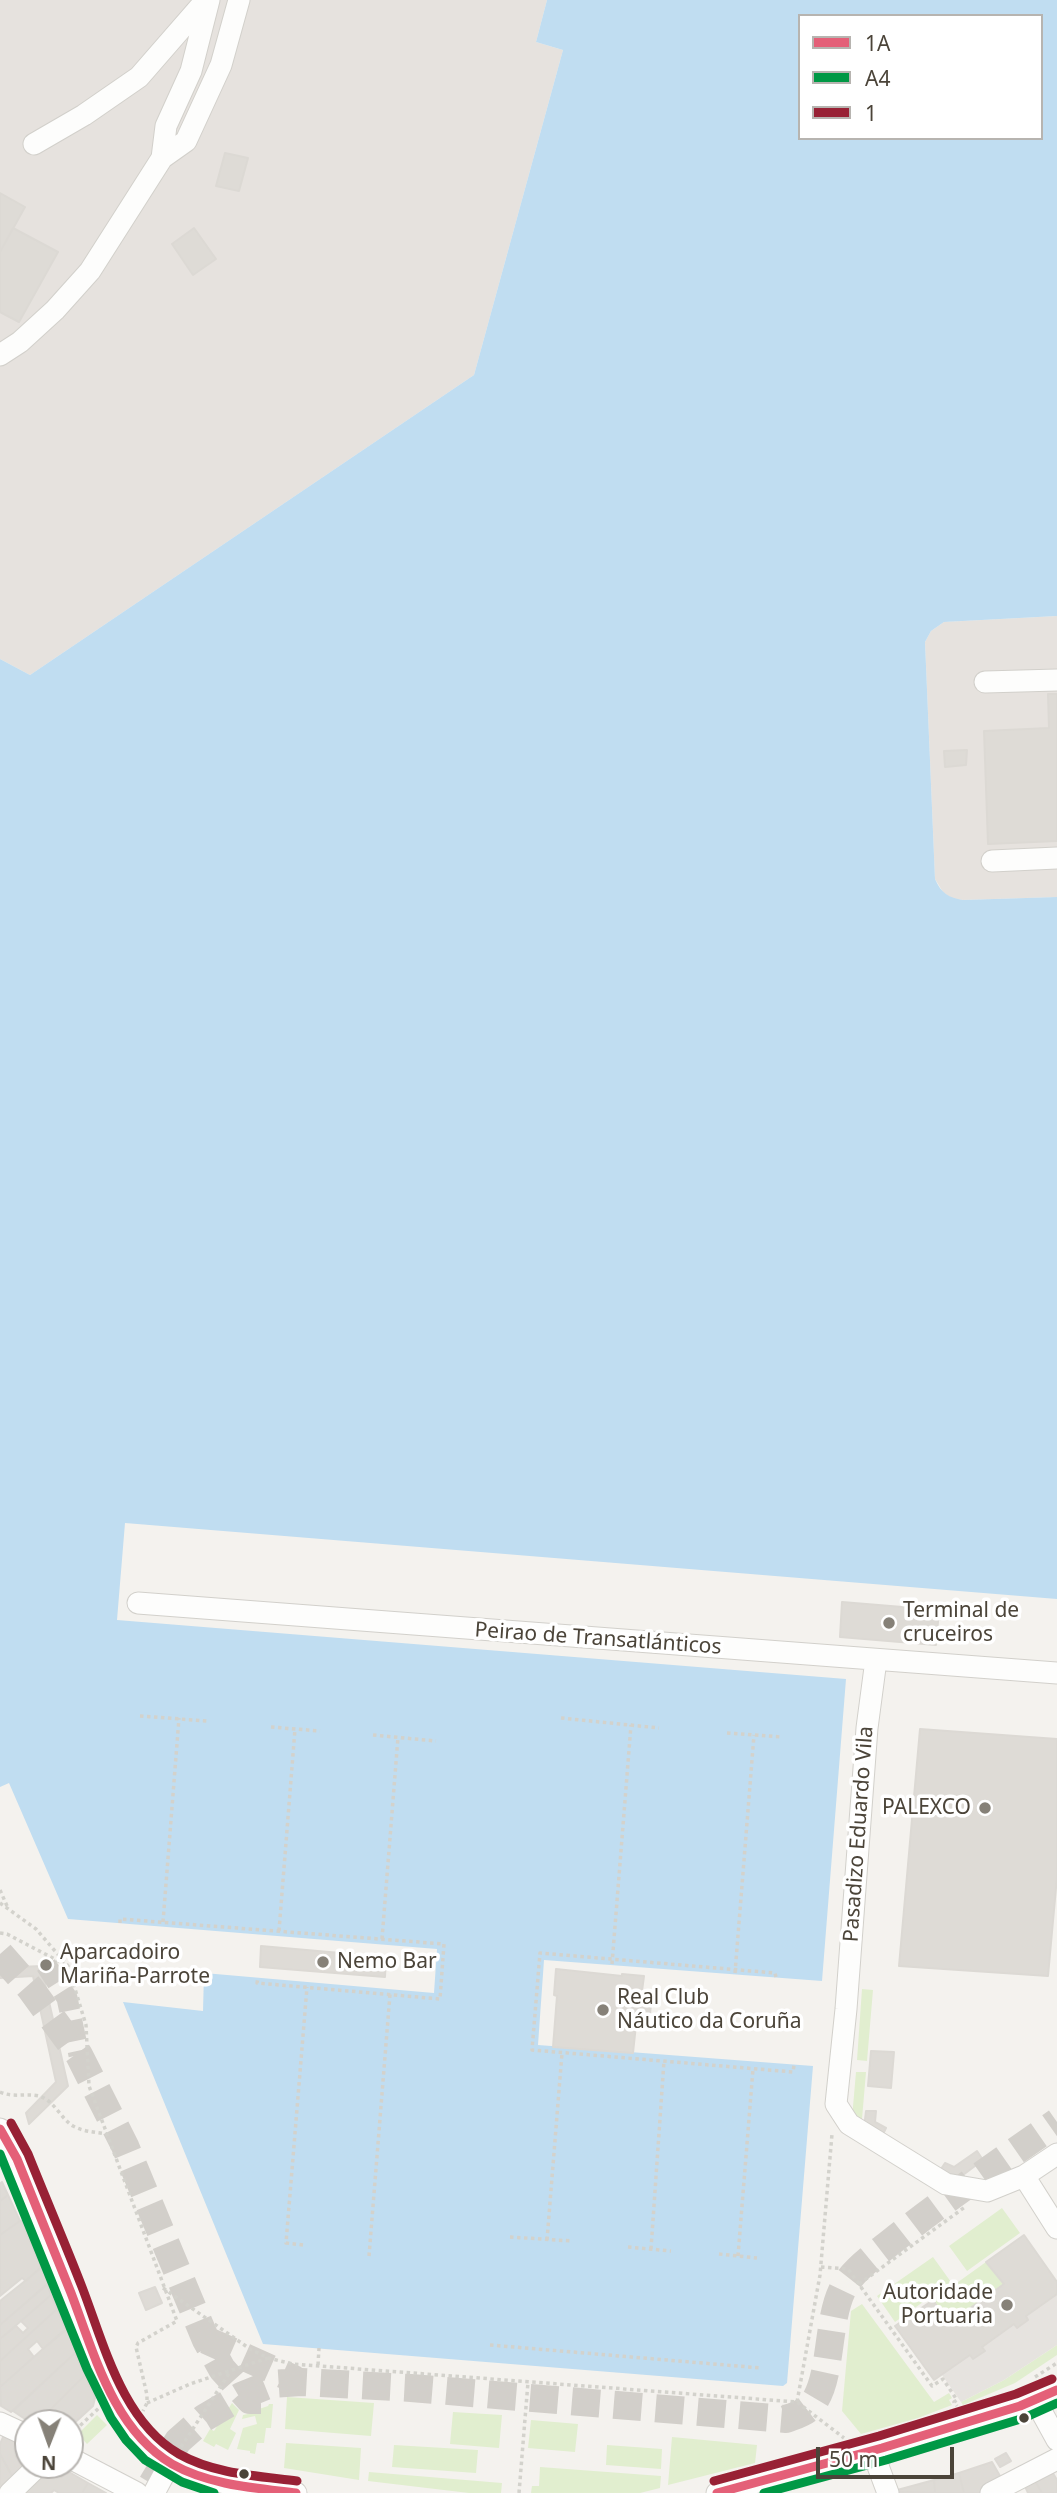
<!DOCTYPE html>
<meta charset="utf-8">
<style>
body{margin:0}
#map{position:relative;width:1057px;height:2493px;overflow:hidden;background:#f4f2ee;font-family:"Noto Sans",sans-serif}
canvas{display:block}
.legend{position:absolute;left:798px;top:14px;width:245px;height:126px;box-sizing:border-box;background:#fff;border:2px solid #b7b4b0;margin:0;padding:9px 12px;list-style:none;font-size:21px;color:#4b4439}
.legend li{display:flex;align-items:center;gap:14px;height:35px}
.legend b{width:35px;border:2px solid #b7b4b0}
.north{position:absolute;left:14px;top:2409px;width:70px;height:70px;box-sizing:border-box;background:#fff;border:2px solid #b7b4b0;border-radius:50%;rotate:181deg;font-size:19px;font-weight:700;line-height:28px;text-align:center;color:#4b4439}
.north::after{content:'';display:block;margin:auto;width:24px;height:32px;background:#868178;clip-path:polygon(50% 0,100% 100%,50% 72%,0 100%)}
.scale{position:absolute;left:816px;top:2447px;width:138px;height:32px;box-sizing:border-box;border:4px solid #4b4439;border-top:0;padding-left:9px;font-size:21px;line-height:24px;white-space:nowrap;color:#4b4439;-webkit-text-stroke:5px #fff;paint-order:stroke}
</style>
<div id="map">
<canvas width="1057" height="2493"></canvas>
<ul class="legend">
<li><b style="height:9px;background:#e46078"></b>1A</li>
<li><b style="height:9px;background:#009845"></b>A4</li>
<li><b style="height:9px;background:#982135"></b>1</li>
</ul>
<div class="north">N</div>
<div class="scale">50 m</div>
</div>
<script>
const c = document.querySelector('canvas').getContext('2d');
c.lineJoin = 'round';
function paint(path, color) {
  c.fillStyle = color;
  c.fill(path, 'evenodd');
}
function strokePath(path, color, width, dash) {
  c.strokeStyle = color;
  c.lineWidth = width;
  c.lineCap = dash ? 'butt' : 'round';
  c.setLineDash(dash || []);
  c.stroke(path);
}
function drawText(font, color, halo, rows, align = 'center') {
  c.font = font + ' "Noto Sans",sans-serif';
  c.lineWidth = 7;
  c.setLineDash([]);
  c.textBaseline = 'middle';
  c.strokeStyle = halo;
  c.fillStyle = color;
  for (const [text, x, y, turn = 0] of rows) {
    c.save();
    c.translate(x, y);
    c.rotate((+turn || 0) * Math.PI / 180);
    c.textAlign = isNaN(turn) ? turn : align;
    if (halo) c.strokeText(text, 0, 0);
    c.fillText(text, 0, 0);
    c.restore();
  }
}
paint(new Path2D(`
 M0,0h547l-11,42 27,8 -89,325 -444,300 -30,-16z
 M1057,616v281l-94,3 -12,-2 -8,-6 -8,-13 -10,-237 6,-11 13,-9z`), '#e6e2de');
paint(new Path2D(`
 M862,1989l11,1 -6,71 -10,-1z
 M856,2072h10l-4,47 -10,-1z
 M1002,2208l18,25 -53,38 -18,-25z
 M933,2257l18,25 -56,40 -18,-26z
 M986,2262l18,22 -56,40 -15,-24z
 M862,2304l72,98 15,-9 3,5 -3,2 3,5 -34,13 -57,16 -19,-23 9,-100z
 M1057,2345v10l-42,28 -52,22 -2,-3 43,-22z
 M287,2397l87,6 -3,33 -86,-7z
 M232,2403l7,7 -9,19 6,4 -8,17 -12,-6 -2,3 -11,-6 7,-12 4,2z
 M269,2404h4l-2,24h-5l-2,15h-7l-2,11 -5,-1v-2l-13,-2 6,-21 14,-4 -2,-8 -13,3 1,-4 15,-3 1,-3 9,-3z
 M453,2412l49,3 -3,33 -49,-4z
 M97,2415l10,10 -20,19 -9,-10z
 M531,2420l47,4 -3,28 -47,-4z
 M672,2437l85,8 -2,18 -87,22z
 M286,2443l75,5 -2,32 -75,-12z
 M394,2445l84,5 -2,23 -84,-6z
 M607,2445l55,4 -1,20 -55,-4z
 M540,2467l121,9 -1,12 -20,5h-109l1,-7h7z
 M369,2472l133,11 -1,10h-32l-101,-12z`), '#e1eecf');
paint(new Path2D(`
 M1057,2294v51l-53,35 -43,22 -19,-27 28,-20 14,-4 -2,-4 32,-23 3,4 11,-8 -2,-4z`), '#e6e3df');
paint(new Path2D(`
 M547,0h510v616l-113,6 -13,9 -6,11 10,237c6,14 14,19 28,21l94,-3v702l-932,-76 -8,97 729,59 -24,302 -278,-21 -6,85 275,21 -26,317 -4,3 -520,-42 -140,-342 80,9 1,-38 230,20 3,-44 -369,-30 -59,-136 -9,4v-1128l30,16 444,-300 89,-325 -27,-8zM800,16h241v122h-241z`), '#c0ddf1');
const building = new Path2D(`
 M225,153l23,5 -9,33 -23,-5z
 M0,193l25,14 -25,45z
 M13,228l45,24 -39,70 -19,-10v-60z
 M194,228l22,31 -23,16 -21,-31z
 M1048,694h9v147l-69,3 -4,-113 65,-3z
 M967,750l-1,15 -21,2 -1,-16z
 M842,1602l97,8 -3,35 -96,-8z
 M920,1729l137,10v138l-9,99 -149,-10z
 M261,1946l125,11 -1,20 -125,-10z
 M41,1966l27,120 -39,38 -3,-11 30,-31 -23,-106 -33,2v-10z
 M556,1969l66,7v-2l22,2 -2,15 10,1 -3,34 -13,-1 -3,28 -80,-6 4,-51 -3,-1z
 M871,2051l23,1 -3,36 -23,-2z
 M866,2111h10l-1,11 11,6 -5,10 -17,-10z
 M977,2151l6,9 -28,21 -16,-9 6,-9 9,4z
 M2,2182l6,13 -8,6v-17z
 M8,2195l12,26 -20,14v-34z
 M20,2221h2l19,46 -15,14 -4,-3 -22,18v-61z
 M1024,2235l33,47v12l-31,22 2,4 -11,8 -3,-4 -32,23 3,4 -12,8 -3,-4 -36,25 -39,-54 38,-26 15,24 56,-40 -18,-22z
 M40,2269h3l6,14 -49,42v-24z
 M47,2284l4,11 -51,44v-14z
 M155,2287l7,16 -16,7 -7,-17z
 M51,2295l6,14 -57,52v-22l16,-13 7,7 5,-5 -7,-7z
 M57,2309l9,21 -23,19 -6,-8 -9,8 6,8 -34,30v-26z
 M69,2329l5,11 -3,3 6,8 -2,2 -64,59 -10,-6 -1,-19 62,-55z
 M75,2353l10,22 -48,48h-6l-18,-12z
 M85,2375l10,23 -2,8 -23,21v-4h-33z
 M4,2435l24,13v17l-14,14 -14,-25v-10z
 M1006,2453l5,8 -11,6 -5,-8z
 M0,2454l14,26 -14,6z
 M992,2462l12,21 -18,10h-22l-5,-20z
 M51,2465h6l31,18 -6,10h-23l-5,-3 -3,3h-29z
 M1051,2470l6,10v13h-15l-8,-14z
 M959,2473l5,20h-29l-1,-13z
 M1034,2479l8,14h-14l-4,-9z
 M934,2480l1,13 -45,-1z
 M88,2483l18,10h-24z`);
paint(building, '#dedbd6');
strokePath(building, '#dcd9d4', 2);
strokePath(new Path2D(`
 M46,1965l21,33 12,57`), '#d2cfca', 21, [21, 10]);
strokePath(new Path2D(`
 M0,1954l30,34 49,67 46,91 81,194 16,29 28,31h11
 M206,2340l90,40
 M152,2484l26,-43 26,-23 37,-22 30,-12 30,-2 110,6 375,31c10,-4 21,-6 27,-16 20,-26 13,-87 32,-118 12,-19 34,-33 51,-47 52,-41 107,-78 161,-116`), '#d2cfca', 28, [28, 14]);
const minor = new Path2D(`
 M34,144l50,-29 55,-38 67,-77
 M162,158l4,-32 25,-55 18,-71
 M0,355l20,-13 35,-32 35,-39 72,-113 24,-17 35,-76 18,-65
 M985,682l72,-2
 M992,861l65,-3
 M138,1603l919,70
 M876,1660l-9,68 -21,281 -10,95 13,20 97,60 41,7 37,-15 33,-22
 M0,2129l17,30c18,45 36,89 54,134 22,56 45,141 101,171 39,21 82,24 124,29
 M1024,2176l33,52
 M1035,2400l22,40
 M0,2423l28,13
 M872,2450l16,43
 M70,2458l67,35
 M10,2493l29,-28
 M154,2493l16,-30
 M717,2493l165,-45 138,-42 37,-16
 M991,2493l66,-34`);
strokePath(minor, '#d2d0cb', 23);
strokePath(new Path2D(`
 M140,1716l67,5
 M561,1718l98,10
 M271,1727l49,4
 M727,1733l54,4
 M373,1735l63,6
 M0,1890l7,16
 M0,1903l36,26 32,37 18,59 3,61 88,235 -39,22 -2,4 11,48v8l-4,8
 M163,1922l16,-204
 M120,1923v-4l324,25 -4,55 -183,-16 1,-5
 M279,1931l16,-202
 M0,1933l7,1 57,30
 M382,1939l16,-202
 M612,1964l19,-239
 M735,1973l19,-238
 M776,1977l-1,-4 -235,-20 -8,97 261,22 1,-7
 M0,2092c14,6 25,1 39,4 15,4 22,23 34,30 11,6 22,6 34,8
 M510,2237l62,4
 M547,2240l15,-187
 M303,2245l-17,-2 21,-256
 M628,2247l43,4
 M651,2249l13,-188
 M719,2254l38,4
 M369,2256l21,-262
 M738,2256l15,-187
 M821,2267l27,2 84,117 11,-7 14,21 -3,2 3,4
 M859,2284l106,-77
 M163,2288l87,61 18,9 25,6 504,38 47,36
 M490,2345l271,23
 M318,2365l1,-17
 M1035,2377l22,-14
 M797,2402l23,-127 12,-141
 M147,2403l43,-19 78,-26
 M70,2435l29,-27
 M181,2447l49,-75
 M519,2493l9,-111`), '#d3d2cc', 3.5, [3.5, 3.5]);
strokePath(minor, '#fdfdfc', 21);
strokePath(new Path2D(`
 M0,2129l17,30c18,45 36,89 54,134 23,60 42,136 101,171 37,21 83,24 124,29
 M717,2493l165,-45 138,-42 37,-16`), '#e46078', 9);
strokePath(new Path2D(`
 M0,2154l87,215 24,49 15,22 19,20 37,22 32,11
 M764,2493l122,-33 138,-42 33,-15`), '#009845', 9);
strokePath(new Path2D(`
 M11,2123l17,31c18,45 37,89 54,133 22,57 40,134 97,167 35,20 79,22 118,27
 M714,2481l165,-45 137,-42 36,-15`), '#982135', 9);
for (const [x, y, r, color] of [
 [889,1623,7,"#868178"],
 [985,1808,7,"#868178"],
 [323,1962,7,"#868178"],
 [46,1965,7,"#868178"],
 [603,2010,7,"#868178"],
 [1007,2305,7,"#868178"],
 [1024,2418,6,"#4b4439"],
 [244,2474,6,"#4b4439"]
]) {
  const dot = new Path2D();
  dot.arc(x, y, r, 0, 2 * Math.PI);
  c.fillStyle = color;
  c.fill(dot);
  strokePath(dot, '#fff', 2.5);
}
drawText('21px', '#4b4439', '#fff', [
 ["Terminal de",903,1611],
 ["cruceiros",903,1635],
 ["PALEXCO",971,1808,"right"],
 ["Aparcadoiro",60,1953],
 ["Mariña-Parrote",60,1977],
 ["Nemo Bar",337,1962],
 ["Real Club",617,1998],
 ["Náutico da Coruña",617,2022],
 ["Autoridade",993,2293,"right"],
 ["Portuaria",993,2317,"right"]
], 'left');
drawText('21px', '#4b4439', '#fff', [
 ["Peirao de Transatlánticos",598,1639,4],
 ["Pasadizo Eduardo Vila",859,1834,-86]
]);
</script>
